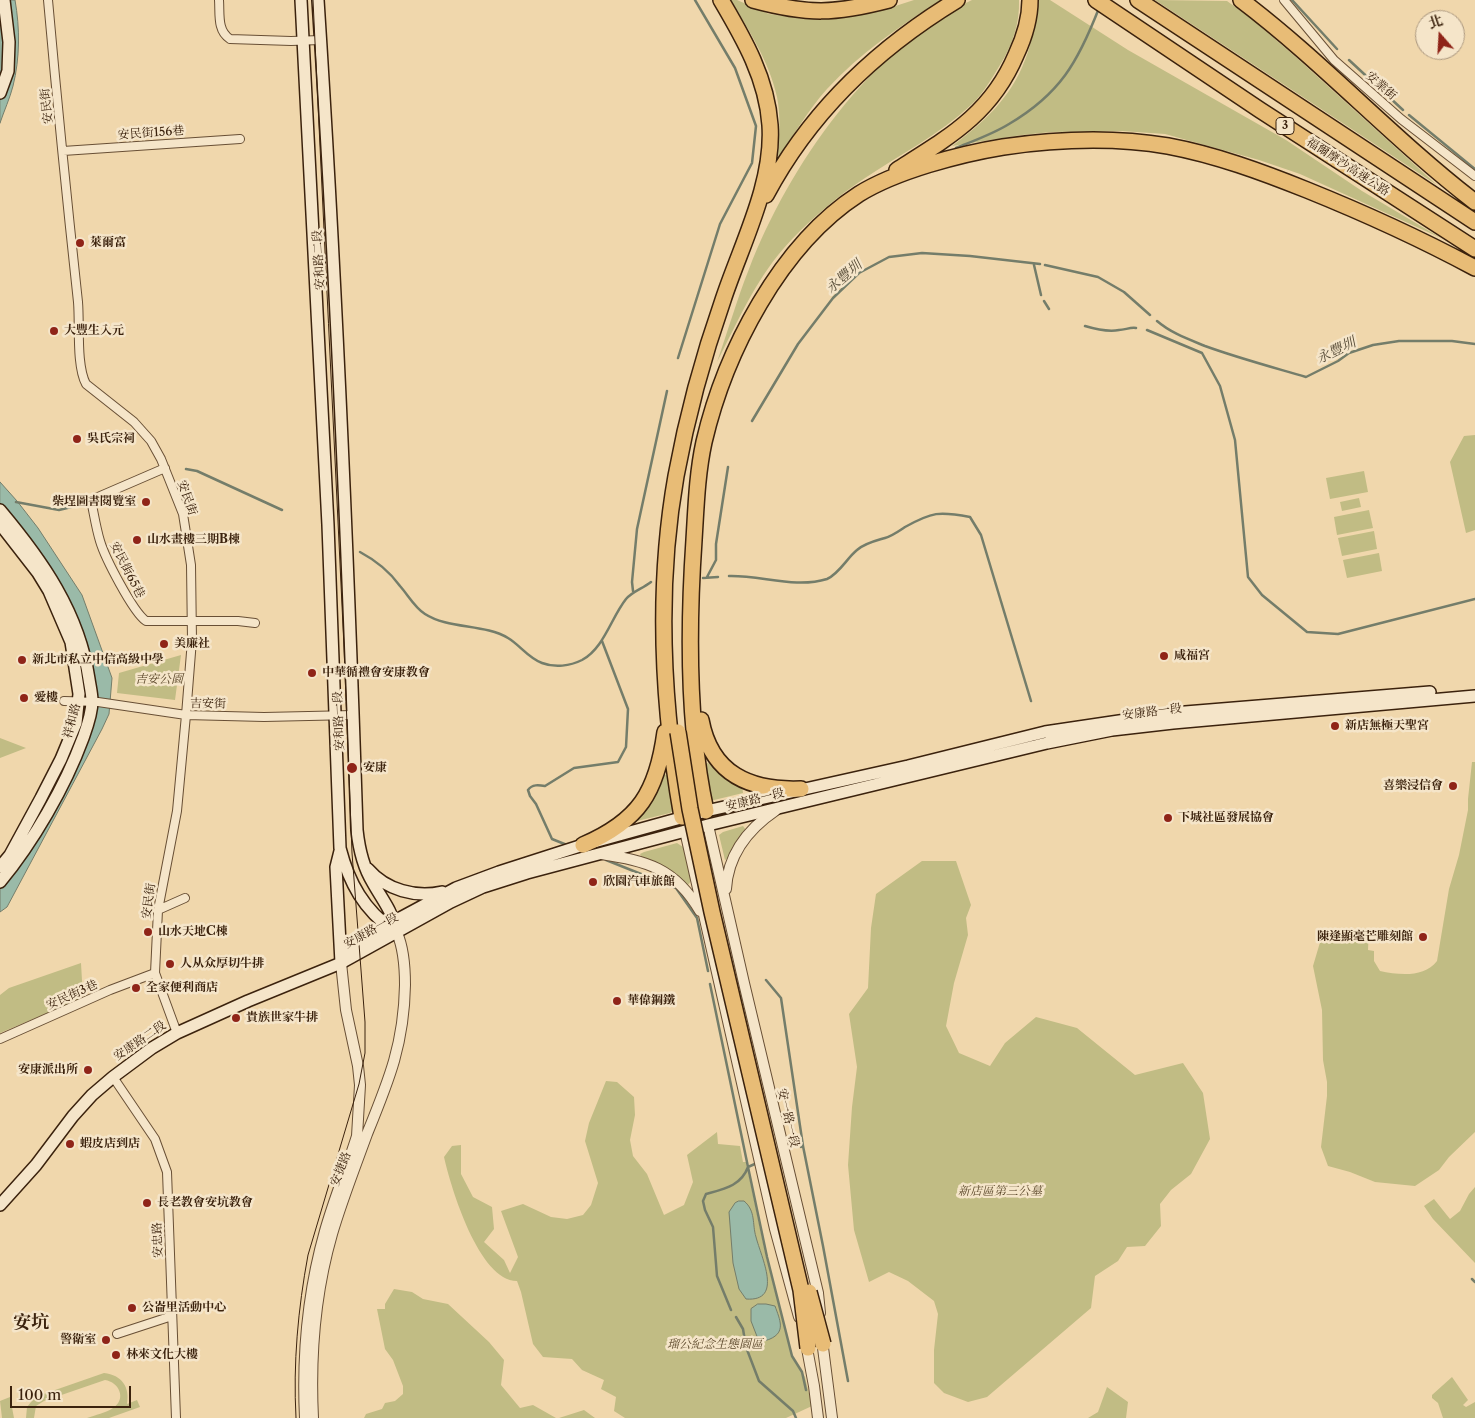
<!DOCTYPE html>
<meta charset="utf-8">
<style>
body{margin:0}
#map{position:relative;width:1475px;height:1418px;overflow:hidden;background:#f0d7ac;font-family:"Libre Caslon Text","Noto Serif TC",serif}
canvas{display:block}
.north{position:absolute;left:1415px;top:10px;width:50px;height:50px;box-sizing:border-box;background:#f5e5c9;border:1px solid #ab977e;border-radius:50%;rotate:341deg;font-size:14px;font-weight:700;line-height:20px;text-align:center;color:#3b220d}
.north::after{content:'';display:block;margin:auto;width:18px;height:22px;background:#8f2418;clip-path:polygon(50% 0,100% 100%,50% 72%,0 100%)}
.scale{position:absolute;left:10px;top:1386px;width:121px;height:22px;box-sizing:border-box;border:2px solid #3b220d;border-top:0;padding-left:6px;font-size:15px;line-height:18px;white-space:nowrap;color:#3b220d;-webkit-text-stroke:4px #f5e5c9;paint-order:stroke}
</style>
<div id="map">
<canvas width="1475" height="1418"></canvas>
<div class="north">北</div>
<div class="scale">100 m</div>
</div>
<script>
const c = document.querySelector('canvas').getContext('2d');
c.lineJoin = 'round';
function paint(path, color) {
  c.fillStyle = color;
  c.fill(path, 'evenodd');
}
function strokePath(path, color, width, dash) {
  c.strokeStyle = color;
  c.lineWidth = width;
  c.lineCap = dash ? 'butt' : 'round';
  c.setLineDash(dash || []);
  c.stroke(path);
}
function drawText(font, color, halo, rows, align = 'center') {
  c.font = font + ' "Libre Caslon Text","Noto Serif TC",serif';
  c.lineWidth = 5;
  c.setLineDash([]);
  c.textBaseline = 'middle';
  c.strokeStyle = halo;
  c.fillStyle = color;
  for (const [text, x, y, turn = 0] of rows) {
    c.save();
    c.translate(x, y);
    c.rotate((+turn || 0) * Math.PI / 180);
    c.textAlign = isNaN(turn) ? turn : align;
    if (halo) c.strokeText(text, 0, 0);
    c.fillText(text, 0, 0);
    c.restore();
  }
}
paint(new Path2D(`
 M731,0h6l32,14 36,5 40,-2 35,-6 34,-11h27c-40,25 -82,54 -114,89 -19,21 -33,46 -49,69 1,-20 3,-42 -1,-61 -8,-36 -28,-66 -46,-97z
 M972,0h47c1,23 -7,46 -19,65 -8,13 -17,29 -29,40 -31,29 -70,49 -106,73 -29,19 -58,44 -81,70 -29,33 -47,75 -67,114 11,-31 20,-63 32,-93 41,-105 120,-219 223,-269z
 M1037,0h13l78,50 158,90 76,51 79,47 -141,-64 -41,-14 -94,-26 -43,-3 -71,1 -29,3 -70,11c31,-23 59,-48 73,-86 8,-18 9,-40 12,-60z
 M1155,0l72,1 26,19 45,39 139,126z
 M1475,435v95l-9,3 -16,-71 14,-26z
 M1364,471l4,21 -38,7 -4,-21z
 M1359,498l2,9 -19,4 -2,-9z
 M1369,510l4,18 -36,7 -3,-18z
 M1374,531l3,18 -35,7 -4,-18z
 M1379,553l3,18 -35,7 -4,-18z
 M181,655l-6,45 -58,-7 2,-20z
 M0,738l26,10 -26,10z
 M1472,762h3v370l-26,25 -10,13 -24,16 -40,-4 -25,-10 -22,-6 -7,-19 6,-51v-14l-4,-22 -1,-50 -9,-44 8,-27 16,-6 32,-5 -1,22 6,1v10l6,10c19,4 44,7 57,-10l12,-72 10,-34 9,-45v-11z
 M708,763l34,22 1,8 -33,8 -5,-37z
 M664,774l5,2 6,33 -5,4 -33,8z
 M743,826l3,4 -13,16 -5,12 -3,2 -6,-25 4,-3z
 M677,843l6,4 8,34 -3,4h-2l-16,-15 -29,-14 -1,-2 4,-2z
 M922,861h34l15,44 -5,13 2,17 -14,48 -8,43 13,27 31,13 15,-23 31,-26 41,11 58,47 48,-12 20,30 7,46 -19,35 -20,16 -11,14 1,22 -16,20 -18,1 -9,14 -23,15 -4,32 -104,89 -19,5 -24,-9 -10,-10v-33l4,-36 -4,-13 -26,-20 -19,-9 -20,10 -15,-52 -6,-65 4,-58 5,-40 -8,-53 19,-26 3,-60 5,-34z
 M81,963l2,35 -83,35v-38l9,-7z
 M606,1081l11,1 17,15 1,18 -5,25 3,16 14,18 17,41 20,-10 9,-23 -6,-27 30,-23 1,12 22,2 3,16h3l20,95 26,99 13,21 7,29 -26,12h-161l-11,-7 2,-14 -15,-8 3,-9 -22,-10 -10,-11 -29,-2 -10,-13 -12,-52 -4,-11c-38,0 -66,-93 -73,-124l8,-11 9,-1v29l12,23 19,10 2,22 -10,13 20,18 6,13 8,-16 -17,-46 22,-7 28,13 16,2 16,-4 8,-10 7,-22 -13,-42 4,-18z
 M1475,1187v76l-42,-44 -9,-13 10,-7 16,20 10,-8 9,-17z
 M394,1289l18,3 11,7 25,5 41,38 15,18 -3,25 19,23 13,-3 23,13h-192l2,-4 16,-5 3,-6 10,-2 8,-7v-8l-10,-26 -8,-11 -8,-40h8v-5z
 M104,1373c18,2 26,14 23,31l10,-4 3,7 -31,11h-22c8,-3 19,-5 26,-10 14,-9 6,-26 -8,-28l-61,21 -8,5 -2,12h-8l1,-11 8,-10z
 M1452,1377l16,23 -5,5 3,2 9,-5v16h-32l-5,-15 -6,-5v-3z
 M1107,1387l21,15 -2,16h-38l10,-6z
 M10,1397l4,21h-12l-2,-17z
 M584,1410l11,8h-36z`), '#c1bc84');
const water = new Path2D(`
 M0,0h15c5,28 5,58 -2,86 -3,12 -9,25 -13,37z
 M0,482l17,19 21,27 44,67 30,83 -3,36 -7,15 -95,178 -7,5v-49l43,-79 34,-43 18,-52 -4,-33 -8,-25 -19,-29 -64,-87z
 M739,1201h5c12,10 8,23 12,36 5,20 28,65 -10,62l-7,-10 -6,-26 -4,-51 6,-9z
 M758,1304h8l9,2c5,14 11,26 -5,33 -5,2 -7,2 -12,0l-7,-18v-12z`);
paint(water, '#9abaa8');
strokePath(water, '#747d6a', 1);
strokePath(new Path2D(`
 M1292,0l45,49
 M1349,60l54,50
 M1409,115l66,54
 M956,148c17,-7 37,-14 53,-24 51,-30 69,-62 90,-116
 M1034,265l7,30
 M1045,265l53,12 26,15 26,23
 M1044,301l5,8
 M1157,321c14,12 31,18 48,25 33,12 67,21 101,31l32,-16 11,-8 24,-8 26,-4h53l23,3
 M1085,326c10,3 23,6 34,4 6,0 11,-3 17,-2
 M1147,330l55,23 18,33 15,54 13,137 14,18 45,37 31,2 137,-35
 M678,358l42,-134 32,-61 4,-37 -21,-58 -40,-68
 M752,421l46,-77 35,-46 26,-25 30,-16 33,-4 48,3 70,8
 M186,469l11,2 85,39
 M16,502l43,8 29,-7
 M360,552c15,8 30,20 40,34 8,9 15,22 25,28 23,15 60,10 83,24 12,7 20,20 34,25 13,5 28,3 40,-3 22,-12 29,-42 44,-61 7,-8 16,-10 25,-17
 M729,576c32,-1 66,13 98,3 12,-5 20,-21 30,-29 8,-7 18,-9 28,-12 7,-2 14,-7 20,-11 27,-15 34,-16 65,-10l11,18 50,166
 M707,577l9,-17v-16l12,-77
 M703,578l15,-1
 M633,591l-1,-9 5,-53 30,-138
 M567,845l-15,-6 -16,-35 -6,-8 -2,-6c4,-6 11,-5 17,-4l29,-18 44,-6 8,-15 2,-38 -26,-68
 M606,860l70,28 21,30 11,53
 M766,980l15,18 22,148 -2,1
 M710,984l38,183c-7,19 -24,22 -42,27l-3,7 2,9 8,17 4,49 14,34
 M803,1146l20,100 25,135
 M757,1163l-9,4 19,90 25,99 10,16 4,18
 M1472,1279l3,3
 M736,1317l7,12 3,18 13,34 34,30 3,7`), '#747d6a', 2.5);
const minor = new Path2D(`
 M48,0c9,101 19,201 30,302 2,23 -2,63 8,82l48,38 17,19 10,18 22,55 8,51 1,75 -6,75 -9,96 -19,99 -3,63 22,60
 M219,0c1,14 -2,31 11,39l61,2 30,-1
 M1284,0l50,60 67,59 74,57
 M63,151l177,-12
 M165,468l-74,32c3,14 5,28 9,41 5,17 33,71 46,80h92l17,2
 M64,701l34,1 88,13 78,2 89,-2
 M158,910l27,-12
 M0,1039l110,-49 45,-17
 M113,1077l42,62 12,33 9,246
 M117,1334l55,-18`);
const tertiary = new Path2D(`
 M708,825l36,158 74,310 2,20
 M685,831l90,398 24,88
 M601,854c46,7 74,14 99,57
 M726,889c2,-35 22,-60 50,-79
 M822,1340l10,78
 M806,1343l8,43 4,32
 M305,1418c-3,-62 3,-127 20,-187 9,-32 22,-63 32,-95l3,-51 -2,-19 -12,-56 -5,-47
 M313,1418c-3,-61 2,-125 19,-184 10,-34 23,-67 35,-100 22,-54 37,-90 38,-149 0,-18 -1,-36 -8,-52`);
const secondary = new Path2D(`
 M301,0l27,525 12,323c9,35 24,62 54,83
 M318,0c18,276 30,553 39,830 2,19 6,37 16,53 9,16 19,28 23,46
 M0,93l8,-22 1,-29 -5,-42
 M0,510c42,50 79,102 89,169 1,7 3,15 3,22 0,13 -5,26 -9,37 -18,49 -50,104 -83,144
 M0,524l38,49 11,18 22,51 8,52 -3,29 -15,36 -20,39 -31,57 -10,12
 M340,851l-4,16 5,96
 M368,869c18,21 48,29 74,23
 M342,962l9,-13 51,-32 54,-29 43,-16 84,-27 123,-34 202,-45 137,-34 128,-19 257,-21
 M0,1205l36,-40 37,-49 19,-21 21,-18 39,-29 25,-15 71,-32 93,-38 110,-61 32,-15 44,-14 181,-48 339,-82 65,-13 61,-7 302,-27`);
const motorway = new Path2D(`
 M753,0c55,15 82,14 136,0
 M1096,0l164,110 215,139
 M1138,0l337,222
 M1241,0c82,62 152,139 234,202
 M897,170c52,-33 94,-56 119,-115 8,-17 14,-36 14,-55
 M766,195c44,-83 112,-147 191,-195
 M701,720c10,54 49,71 100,69
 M706,811c-19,-86 -18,-183 -12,-271 2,-32 3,-66 10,-98 21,-90 76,-197 155,-248 37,-23 101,-40 144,-47 55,-8 111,-10 165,-1 48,9 94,26 139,44 57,23 114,49 168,78
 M682,817c-20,-113 -26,-228 -6,-341 11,-60 27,-119 47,-176 18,-55 51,-116 47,-175 -3,-46 -26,-86 -49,-125
 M583,845c56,-24 74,-53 82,-113`);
strokePath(minor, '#684f35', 10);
strokePath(tertiary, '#684f35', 12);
strokePath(secondary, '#3b220d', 14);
strokePath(motorway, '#3b220d', 18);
strokePath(minor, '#f5e5c9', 8);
strokePath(tertiary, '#f5e5c9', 10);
strokePath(secondary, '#f5e5c9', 11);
strokePath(motorway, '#e8bc76', 15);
strokePath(new Path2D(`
 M296,1418c-3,-55 2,-109 12,-163l51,-171 6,-31v-31l-13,-169 -8,-206 -31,-647`), '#3b220d', 1);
const motorwayBridge = new Path2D(`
 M678,732l12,77 22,103 89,378 7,58
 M809,1292l14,52`);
strokePath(motorwayBridge, '#3b220d', 18, []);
strokePath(motorwayBridge, '#e8bc76', 15);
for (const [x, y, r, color] of [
 [80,243,5,"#8f2418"],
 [54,331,5,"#8f2418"],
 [77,439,5,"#8f2418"],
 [146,502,5,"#8f2418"],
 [137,540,5,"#8f2418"],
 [164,644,5,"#8f2418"],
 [1164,656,5,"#8f2418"],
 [22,660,5,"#8f2418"],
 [312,673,5,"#8f2418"],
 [24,698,5,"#8f2418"],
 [1335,726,5,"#8f2418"],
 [352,768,6,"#8f2418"],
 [1453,786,5,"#8f2418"],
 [1168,818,5,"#8f2418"],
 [593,882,5,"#8f2418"],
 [148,932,5,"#8f2418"],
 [1423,937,5,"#8f2418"],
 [170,964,5,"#8f2418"],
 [136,988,5,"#8f2418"],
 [617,1001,5,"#8f2418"],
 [236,1018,5,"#8f2418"],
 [88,1070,5,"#8f2418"],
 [70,1144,5,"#8f2418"],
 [147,1203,5,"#8f2418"],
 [132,1308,5,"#8f2418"],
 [106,1340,5,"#8f2418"],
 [116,1355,5,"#8f2418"]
]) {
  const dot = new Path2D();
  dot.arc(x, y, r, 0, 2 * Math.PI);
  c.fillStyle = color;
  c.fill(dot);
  strokePath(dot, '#f5e5c9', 2);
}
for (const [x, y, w] of [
 [1285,126,18]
]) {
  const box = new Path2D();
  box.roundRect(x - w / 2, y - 8.5, w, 17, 4);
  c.fillStyle = '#f5e5c9';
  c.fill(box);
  strokePath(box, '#3b220d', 1);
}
drawText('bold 11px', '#3b220d', null, [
 ["3",1285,126]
]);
drawText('12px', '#3b220d', '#f5e5c9', [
 ["安業街",1381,86,41],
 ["安民街",47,106,-96],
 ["安民街156巷",151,133,-4],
 ["福爾摩沙高速公路",1348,167,33],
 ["安和路二段",319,260,-93],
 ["安民街",187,498,71],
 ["安民街65巷",127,570,63],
 ["吉安街",208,704,1],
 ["安康路一段",1152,712,-7],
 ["祥和路",72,721,-75],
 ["安和路一段",339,721,-92],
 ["安康路一段",755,800,-14],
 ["安民街",149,901,-82],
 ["安康路一段",371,931,-29],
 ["安民街3巷",72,995,-24],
 ["安康路二段",140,1041,-34],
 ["安一路一段",788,1118,77],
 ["安捷路",341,1169,-69],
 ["安忠路",158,1240,-92]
]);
drawText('bold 12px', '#3b220d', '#f5e5c9', [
 ["萊爾富",90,243],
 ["大豐生入元",64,331],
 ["吳氏宗祠",87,439],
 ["柴埕圖書閱覽室",136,502,"right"],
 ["山水畫樓三期B棟",147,540],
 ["美廉社",174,644],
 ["咸福宮",1174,656],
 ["新北市私立中信高級中學",32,660],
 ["中華循禮會安康教會",322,673],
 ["愛樓",34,698],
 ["新店無極天聖宮",1345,726],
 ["安康",363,768],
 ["喜樂浸信會",1443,786,"right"],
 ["下城社區發展協會",1178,818],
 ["欣園汽車旅館",603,882],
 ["山水天地C棟",158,932],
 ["陳逢顯毫芒雕刻館",1413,937,"right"],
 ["人从众厚切牛排",180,964],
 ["全家便利商店",146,988],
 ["華偉鋼鐵",627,1001],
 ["貴族世家牛排",246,1018],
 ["安康派出所",78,1070,"right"],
 ["蝦皮店到店",80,1144],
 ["長老教會安坑教會",157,1203],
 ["公崙里活動中心",142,1308],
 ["警衛室",96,1340,"right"],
 ["林來文化大樓",126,1355]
], 'left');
drawText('italic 12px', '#5c482b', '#f5e5c9', [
 ["吉安公園",159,680],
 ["新店區第三公墓",1000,1192],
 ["瑠公紀念生態園區",715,1345]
]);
drawText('italic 14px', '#534834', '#f5e5c9', [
 ["永豐圳",844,277,-41],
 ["永豐圳",1336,351,-26]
]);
drawText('bold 18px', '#3b220d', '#f5e5c9', [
 ["安坑",31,1323]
]);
</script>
